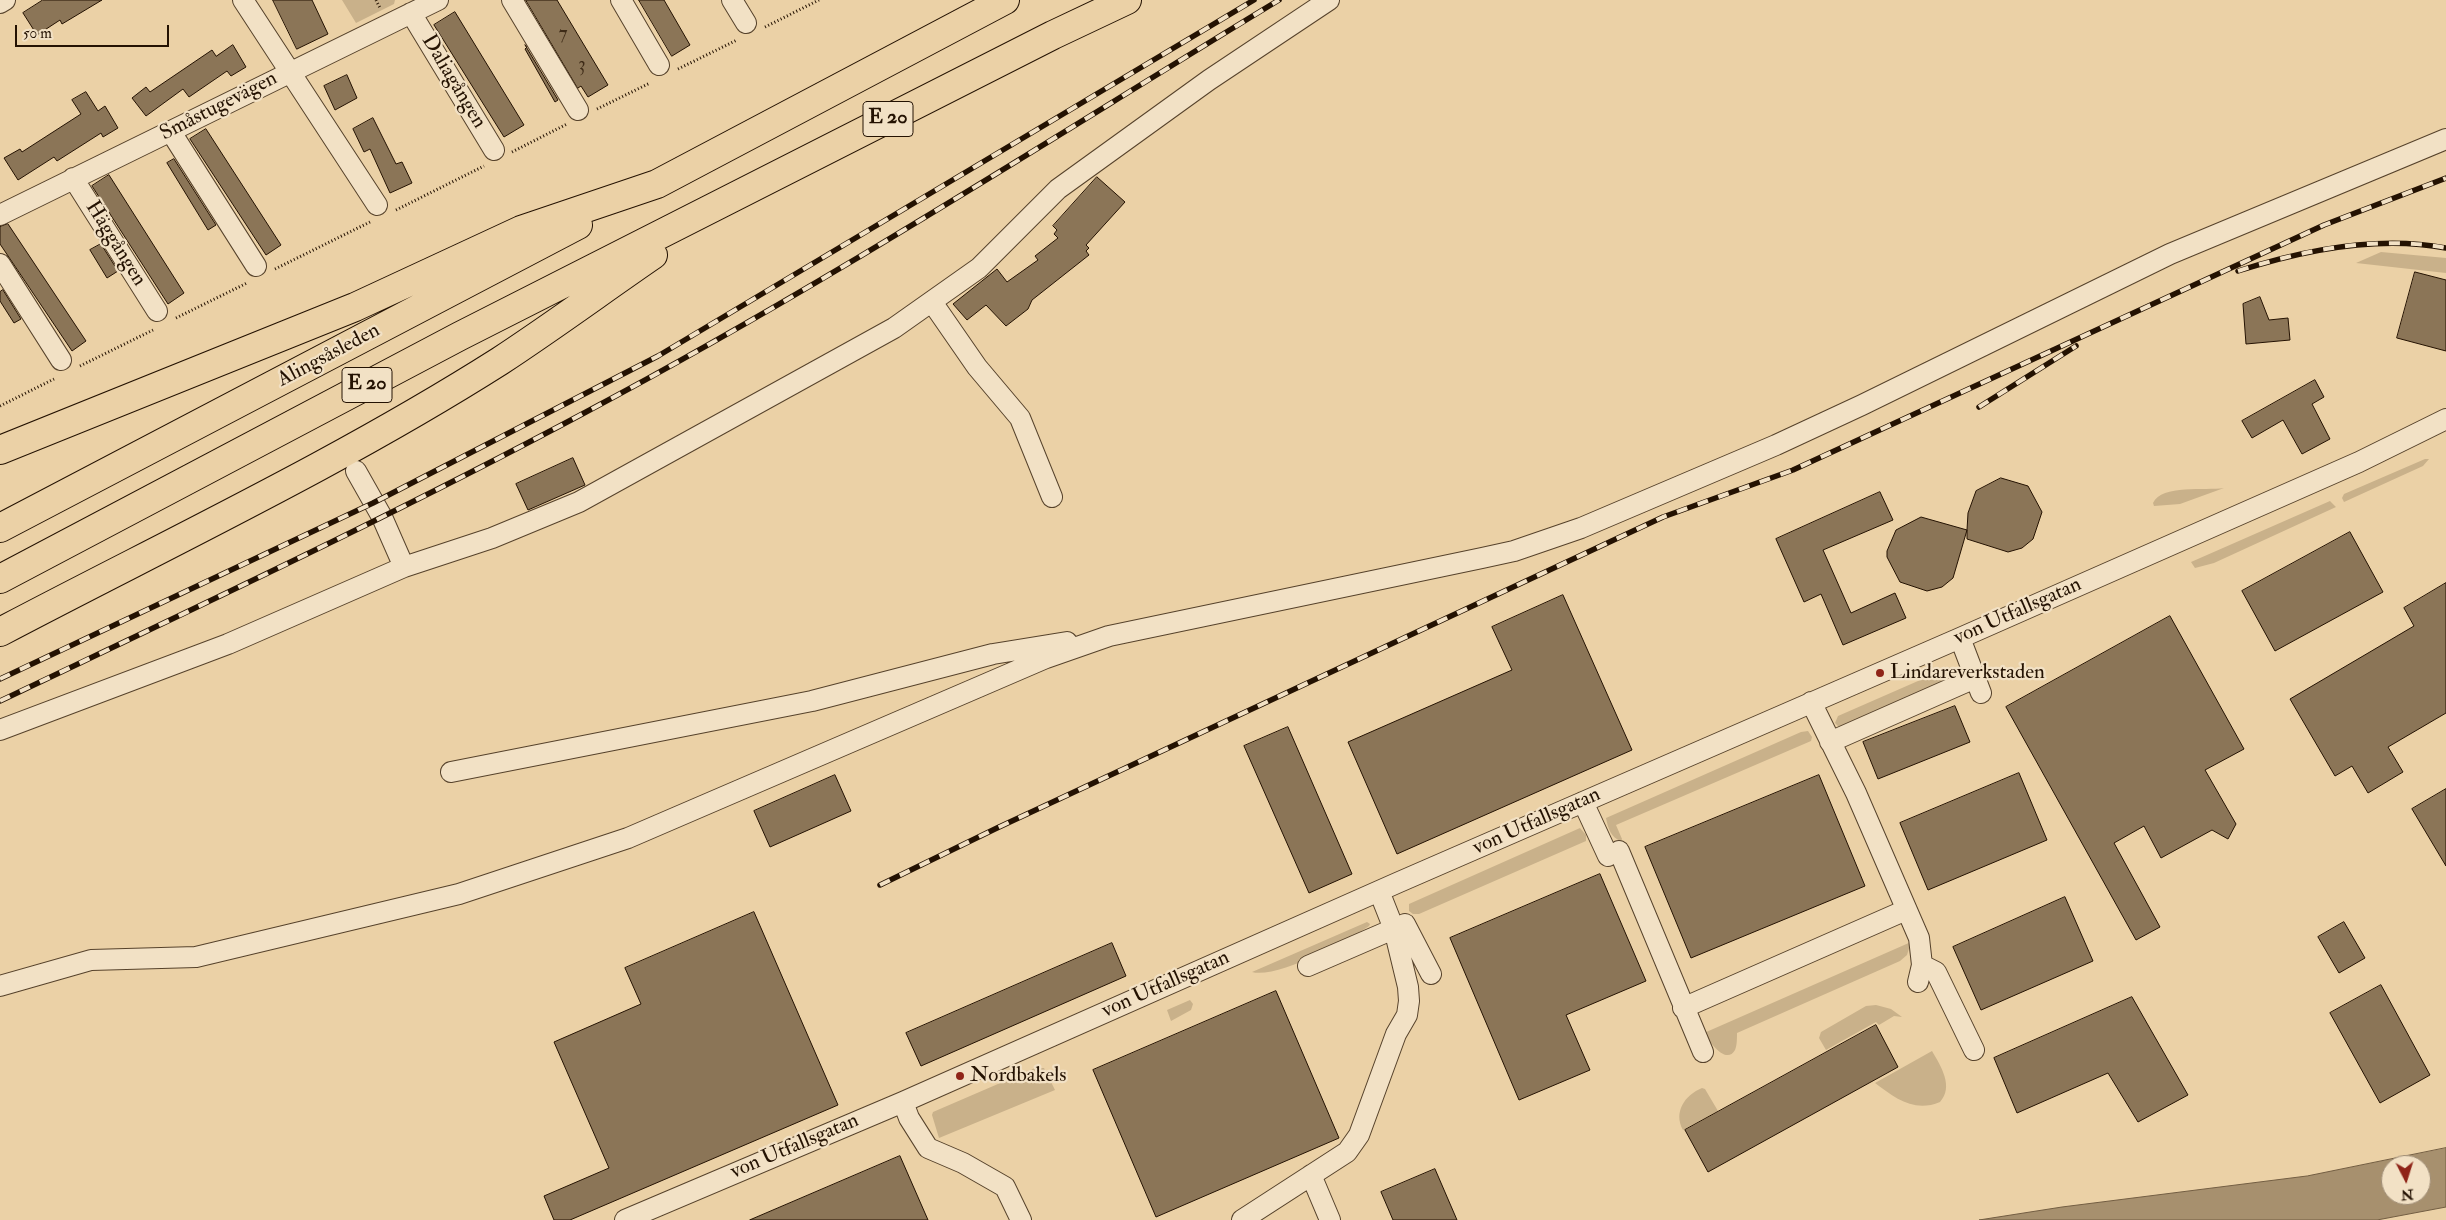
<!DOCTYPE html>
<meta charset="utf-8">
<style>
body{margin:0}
#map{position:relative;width:2446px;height:1220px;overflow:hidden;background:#ebd1a6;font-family:"IM FELL Double Pica",serif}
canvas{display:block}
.north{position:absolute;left:2381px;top:1155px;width:50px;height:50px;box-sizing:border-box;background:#f2e1c5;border:1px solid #a08e77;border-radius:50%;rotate:175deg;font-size:14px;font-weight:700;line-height:20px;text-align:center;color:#241202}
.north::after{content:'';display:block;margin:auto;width:18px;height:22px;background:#8f2418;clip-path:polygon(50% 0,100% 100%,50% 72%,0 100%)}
.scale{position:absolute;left:15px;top:25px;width:154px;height:22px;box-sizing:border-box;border:2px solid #241202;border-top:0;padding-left:6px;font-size:15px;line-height:18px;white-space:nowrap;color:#241202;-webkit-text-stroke:4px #f2e1c5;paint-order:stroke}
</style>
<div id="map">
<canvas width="2446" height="1220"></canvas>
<div class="north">N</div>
<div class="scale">50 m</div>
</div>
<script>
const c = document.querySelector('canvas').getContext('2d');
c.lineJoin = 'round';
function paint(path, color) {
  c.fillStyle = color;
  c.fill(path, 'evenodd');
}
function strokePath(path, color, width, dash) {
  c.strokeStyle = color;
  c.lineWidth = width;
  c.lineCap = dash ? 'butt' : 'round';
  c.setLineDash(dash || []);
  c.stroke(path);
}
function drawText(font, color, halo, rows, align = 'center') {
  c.font = font + ' "IM FELL Double Pica",serif';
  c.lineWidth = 4.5;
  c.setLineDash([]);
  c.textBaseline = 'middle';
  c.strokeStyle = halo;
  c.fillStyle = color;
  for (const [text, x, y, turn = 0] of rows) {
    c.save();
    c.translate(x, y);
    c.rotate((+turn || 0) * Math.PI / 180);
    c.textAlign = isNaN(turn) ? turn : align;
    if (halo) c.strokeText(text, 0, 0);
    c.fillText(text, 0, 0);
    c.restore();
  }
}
paint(new Path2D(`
 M342,0h53l-1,4 -38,19z
 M2381,252l65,6v15l-90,-10z
 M2425,459h4l-6,7 -79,36 -2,-4 2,-4z
 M2224,488l-44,16 -26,2 -1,-3c9,-19 52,-12 71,-15z
 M2330,501l6,6 -122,56 -19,5 -4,-6z
 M1950,667l6,12 -112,48 -6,-1 -3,-3 3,-7z
 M1808,731l4,6 -1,4 -195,84 6,14 -1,2c-10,-3 -13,-13 -15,-23l195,-86z
 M1580,828l6,7v6l-167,73h-6l-4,-3v-7z
 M1367,922l3,2 -1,2c-21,15 -92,53 -117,46z
 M1911,942l-4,13 -7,6 -163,72c0,5 0,13 -2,17 -9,16 -27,-10 -31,-17z
 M1190,1000l3,4 -2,6 -20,11 -4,-11z
 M1876,1005l15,4 11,8 -8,-1 -15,9 -3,-3 -50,28 -7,-12 2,-6 45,-26z
 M1932,1051c9,15 22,36 8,51 -26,11 -45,-4 -65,-19z
 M1035,1068h9l11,22 -116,48 -7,-23 1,-3z
 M1702,1088l3,1 13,22 -35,19c-10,-18 2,-35 19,-42z`), '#c9b18a');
const water = new Path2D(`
 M2446,1148v59l-69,13h-398l83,-13 245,-31zM2391,1165h30v30h-30z`);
paint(water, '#a7906e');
strokePath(water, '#735e43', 1);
const building = new Path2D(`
 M43,0h59l-40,24 -2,-4 -23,15 -14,-22z
 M273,0h39l16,34 -31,15z
 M526,0h31l51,85 -20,12 -7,-11 -3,2z
 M639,0h25l26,45 -18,11z
 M455,12l69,113 -20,12 -70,-112z
 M233,45l13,22 -15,9 -4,-5 -38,26 -6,-8 -37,27 -14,-18 14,-11 4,5 62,-42 4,6z
 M525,45l33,55 -3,2 -30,-53 2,-2z
 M347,75l10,23 -22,12 -11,-24z
 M86,92l12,19 7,-5 13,22 -15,9 -2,-4 -44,28 -3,-4 -36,23 -14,-22 16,-9 2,3 59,-38 -9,-14z
 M373,118l23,46 6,-2 10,21 -22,10 -20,-44 -6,3 -11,-23z
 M206,129l75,116 -15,10 -76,-116z
 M174,159l42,66 -8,5 -41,-67z
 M109,175l75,118 -16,11 -76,-118z
 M1097,177l28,25 -39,43 3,3 -3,3 3,4 -57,45 -4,9 -22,17 -20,-21 -19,15 -14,-16 44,-35 10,13 31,-22 -3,-4 23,-18 -4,-4 3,-4 -4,-4z
 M8,224l78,117 -14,10 -72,-107v-17z
 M101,244l17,27 -11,7 -17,-28z
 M2415,272l31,8v71l-49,-13z
 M3,290l18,29 -7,4 -14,-22v-9z
 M2260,297l9,23 19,-2 2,22 -44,4 -3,-40z
 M2315,380l9,17 -12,7 18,35 -28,15 -19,-34 -31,18 -10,-17z
 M573,458l12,27 -57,25 -12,-26z
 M2001,478l27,8 14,26 -9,27 -11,9 -14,4 -41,-13v-9l-14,48 -11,9 -15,4 -27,-9 -13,-25v-6l9,-21 25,-13 46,13 1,-17 8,-22z
 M1880,492l13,28 -70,30 28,63 44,-20 11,25 -63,27 -22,-51 -17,8 -28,-63z
 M2350,532l33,60 -108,59 -33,-60z
 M2446,583v130l-58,34 15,25 -35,21 -16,-27 -17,10 -45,-77 124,-73 -10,-18z
 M1563,595l69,155 -235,104 -49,-112 164,-72 -20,-43z
 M2170,616l74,133 -39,21 31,54 -8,15 -16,-9 -51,28 -17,-32 -30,17 46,84 -24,13 -130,-233z
 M1955,706l15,36 -92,37 -15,-37z
 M1288,727l64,147 -43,19 -65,-147z
 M2019,773l28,67 -119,50 -28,-67z
 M835,775l16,36 -81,36 -16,-36z
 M1819,775l46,111 -174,72 -46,-111z
 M2446,789v77l-34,-57z
 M1600,874l46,107 -80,34 24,55 -71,30 -69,-162z
 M2065,897l28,64 -112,49 -28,-63z
 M754,912l84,193 -268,115h-16l-10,-24 65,-28 -55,-126 87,-38 -16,-36z
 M2344,922l21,36 -26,15 -21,-36z
 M1112,943l14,33 -205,90 -15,-33z
 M2381,985l49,90 -50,28 -50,-90z
 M1276,991l63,147 -183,79 -63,-147z
 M2132,997l56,98 -50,27 -30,-49 -91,40 -23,-55z
 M1876,1025l22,42 -190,105 -23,-42z
 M900,1156l28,64h-178z
 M1435,1169l22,51h-64l-12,-28z`);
paint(building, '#8b7557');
strokePath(building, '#241202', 1);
const minor = new Path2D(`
 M243,0l134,205
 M512,0l66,110
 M621,0l38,65
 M732,0l14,23
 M0,3l5,-3
 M411,13l83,137
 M171,132l85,134
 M73,178l84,133
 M0,215l438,-215
 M0,264l61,96
 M932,302l45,65 43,51 32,79
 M356,471l26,46 22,50
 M1960,638l21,55
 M1811,702l45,91 63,145 3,27 -4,17
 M0,730l228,-86 176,-77 88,-29 87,-36 315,-174 85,-60 79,-79 151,-109 120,-80
 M1830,742l145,-64
 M451,772l361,-71 181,-47 74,-12
 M1583,802l25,54
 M1619,851l84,201
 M1922,965l14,7 38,78
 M1308,966l97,-42 26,50
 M0,986l91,-26 105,-3 263,-63 169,-56 418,-180 63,-22 373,-78 32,-7 67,-23 195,-83 86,-40 308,-151 276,-115
 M1683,1008l223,-98
 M903,1102l6,16 19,30 35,15 42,24 16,33
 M1311,1175l19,45
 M625,1220l278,-118 494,-219 563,-245 399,-176 87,-43
 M1242,1220l105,-68 12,-17 37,-101 11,-19 2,-14 -1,-14 -14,-58 -15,-38`);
const highway = new Path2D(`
 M0,450l355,-143 166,-77 136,-46 348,-184
 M0,528l578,-303
 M0,579l460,-243 593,-301 74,-35
 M0,632c167,-88 341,-170 500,-271 52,-34 102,-71 153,-106`);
strokePath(minor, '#56422b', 22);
strokePath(highway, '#241202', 30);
strokePath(new Path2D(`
 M376,0l4,8
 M765,27l54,-27
 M678,69l59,-29
 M597,109l53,-26
 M512,152l55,-28
 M396,210l88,-44
 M275,269l95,-47
 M176,318l71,-35
 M80,366l73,-36
 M0,406l54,-27`), '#241202', 3, [1, 2.5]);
strokePath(minor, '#f2e1c5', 20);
strokePath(highway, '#ebd1a6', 28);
const rail = new Path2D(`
 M2238,271c65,-21 140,-36 208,-23
 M1979,407l97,-61
 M0,679l373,-176 285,-147 596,-356
 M0,701c197,-94 394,-186 586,-289 237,-126 464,-273 693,-412
 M880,885l117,-57 666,-311 130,-47 531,-245 122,-47`);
strokePath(rail, '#241202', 5.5);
strokePath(rail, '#f2e1c5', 4, [11]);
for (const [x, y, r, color] of [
 [1880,673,5,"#8f2418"],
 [960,1076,5,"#8f2418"]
]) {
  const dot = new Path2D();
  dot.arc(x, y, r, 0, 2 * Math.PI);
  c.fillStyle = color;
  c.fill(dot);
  strokePath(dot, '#f2e1c5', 2);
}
drawText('19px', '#3e2b17', null, [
 ["7",563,35],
 ["3",582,66]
]);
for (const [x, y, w] of [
 [888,119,50],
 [367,385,50]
]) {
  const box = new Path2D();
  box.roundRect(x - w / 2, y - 17.5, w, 35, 4);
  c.fillStyle = '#f2e1c5';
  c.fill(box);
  strokePath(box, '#241202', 1);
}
drawText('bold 20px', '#241202', null, [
 ["E 20",888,119],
 ["E 20",367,385]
]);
drawText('21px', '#241202', '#f2e1c5', [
 ["Daliagången",453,82,59],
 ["Småstugevägen",219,107,-27],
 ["Häggången",115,244,58],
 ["Alingsåsleden",329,356,-28],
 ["von Utfallsgatan",2018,612,-24],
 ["von Utfallsgatan",1537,822,-24],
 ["von Utfallsgatan",1166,985,-24],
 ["von Utfallsgatan",795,1147,-23]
]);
drawText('21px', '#241202', '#f2e1c5', [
 ["Lindareverkstaden",1890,673],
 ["Nordbakels",970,1076]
], 'left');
</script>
